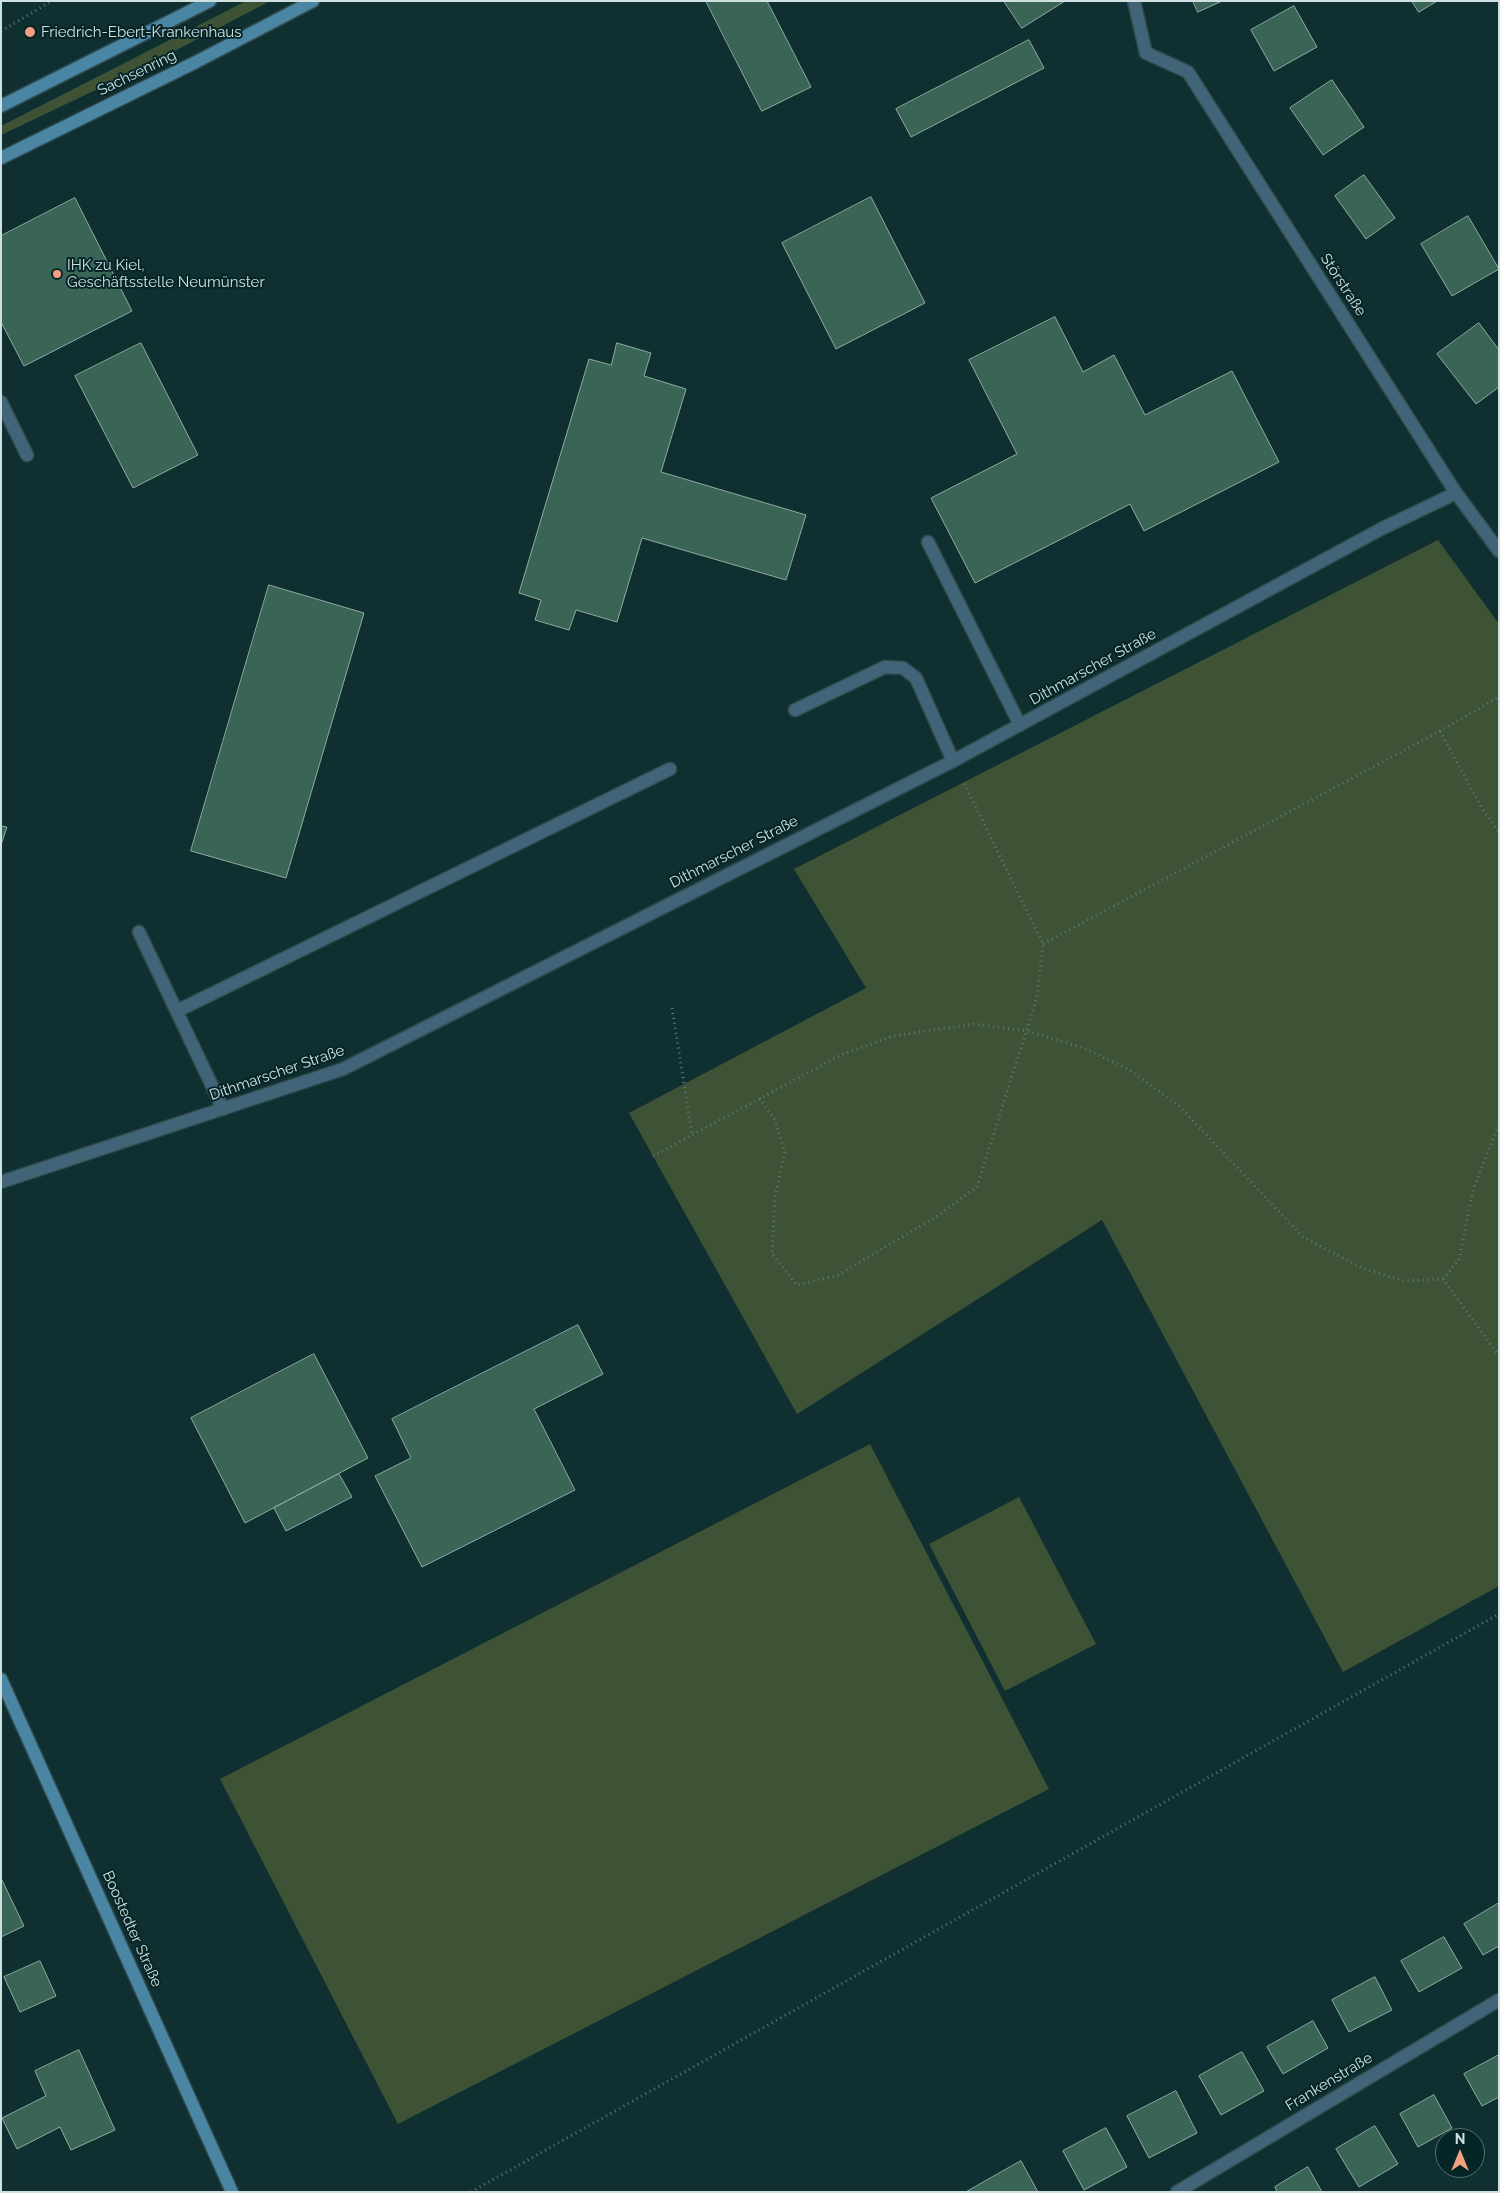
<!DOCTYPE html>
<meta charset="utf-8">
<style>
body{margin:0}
#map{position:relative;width:1500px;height:2193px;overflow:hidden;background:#102f31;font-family:Raleway,sans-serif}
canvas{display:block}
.frame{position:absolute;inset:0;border:2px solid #cfe0e1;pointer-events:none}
.north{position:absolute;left:1435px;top:2128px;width:50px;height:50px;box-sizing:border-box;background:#052527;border:1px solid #567071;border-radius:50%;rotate:0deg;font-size:14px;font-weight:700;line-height:20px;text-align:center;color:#cfe0e1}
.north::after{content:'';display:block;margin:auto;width:18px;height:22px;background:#f2a080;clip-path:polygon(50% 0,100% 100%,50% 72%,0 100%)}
</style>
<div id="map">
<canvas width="1500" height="2193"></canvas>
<div class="frame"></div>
<div class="north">N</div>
</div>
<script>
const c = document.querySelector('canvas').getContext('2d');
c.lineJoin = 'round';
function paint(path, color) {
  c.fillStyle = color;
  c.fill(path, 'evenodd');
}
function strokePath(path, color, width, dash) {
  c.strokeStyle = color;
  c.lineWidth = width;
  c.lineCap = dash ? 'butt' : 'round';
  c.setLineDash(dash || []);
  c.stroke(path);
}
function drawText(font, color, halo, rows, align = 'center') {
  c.font = font + ' Raleway,sans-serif';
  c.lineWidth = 4;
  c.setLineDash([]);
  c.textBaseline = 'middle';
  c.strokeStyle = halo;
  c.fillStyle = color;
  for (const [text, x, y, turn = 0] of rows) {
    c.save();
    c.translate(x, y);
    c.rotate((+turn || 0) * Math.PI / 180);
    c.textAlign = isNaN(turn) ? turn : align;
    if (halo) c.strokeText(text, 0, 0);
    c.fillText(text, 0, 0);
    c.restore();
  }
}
paint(new Path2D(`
 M246,1h24l-126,66 -143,68v-9z
 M1438,540l61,84v962l-156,86 -241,-452 -305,194 -168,-301 237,-125 -72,-119z
 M870,1444l179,345 -651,335 -178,-345z
 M1019,1497l77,147 -91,47 -76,-147z`), '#3e5336');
const building = new Path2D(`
 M706,1h61l44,86 -49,24z
 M1004,1h61l-43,27z
 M1193,1h29l-24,11z
 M1412,1h25l-18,11z
 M1294,6l23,41 -43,24 -23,-41z
 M1029,40l15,28 -133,69 -15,-28z
 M1332,80l32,47 -41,28 -33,-47z
 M1364,175l31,43 -29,21 -31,-43z
 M871,197l54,106 -89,46 -54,-106z
 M75,198l57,113 -108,55 -23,-44v-86z
 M1468,216l31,53 -47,27 -31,-52z
 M1055,317l28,55 31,-17 31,60 87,-44 47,91 -135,69 -14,-27 -155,79 -44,-85 86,-44 -48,-94z
 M1479,323l20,27v37l-23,17 -39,-50z
 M141,343l57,112 -65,33 -58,-112z
 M617,343l34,10 -7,23 42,13 -25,83 145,43 -20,65 -144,-42 -25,84 -41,-12 -7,20 -34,-10 6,-20 -22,-7 70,-234 22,6z
 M269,585l95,28 -78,265 -95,-27z
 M1,826l6,1 -6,18z
 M578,1325l25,49 -69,35 41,81 -153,77 -47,-91 36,-18 -19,-39z
 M314,1354l54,104 -123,65 -54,-105z
 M339,1474l13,23 -66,34 -12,-23z
 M1,1878l23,48 -23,11z
 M1499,1903v43l-16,9 -19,-31z
 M1444,1937l18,31 -43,24 -18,-31z
 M40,1961l16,35 -36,16 -16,-35z
 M1375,1977l17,33 -43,22 -17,-32z
 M1313,2021l15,27 -45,26 -16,-27z
 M79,2050l36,80 -44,20 -11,-23 -43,22 -15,-31 44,-22 -11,-25z
 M1242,2052l22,39 -43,24 -22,-39z
 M1499,2055v42l-17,9 -18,-32z
 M1176,2091l21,42 -48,25 -22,-42z
 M1434,2095l18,33 -34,19 -18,-33z
 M1375,2126l23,38 -39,23 -23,-38z
 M1106,2128l21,39 -43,23 -21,-39z
 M1021,2161l17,31h-72z
 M1308,2167l14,25h-45l-2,-5z`);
paint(building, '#3a6556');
strokePath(building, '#8eaca0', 1);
const lane = new Path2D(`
 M1134,1l12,52
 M1,402l26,53
 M928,542l92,183
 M795,710l90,-43 18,1 13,10 37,83
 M139,932l84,177
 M177,1011l493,-242`);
const street = new Path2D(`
 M1146,53l42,19 268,421 43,58
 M1,1182l342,-113 610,-308 428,-232 75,-36
 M1177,2192l322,-192`);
const secondary = new Path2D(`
 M1,106l209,-105
 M1,158l195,-96 117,-61
 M1,1679l231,513`);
strokePath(lane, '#2f4b4d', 15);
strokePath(street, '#2f4b4d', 15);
strokePath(secondary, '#2f4b4d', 15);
strokePath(new Path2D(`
 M1,31l51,-30
 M1440,731l43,79 16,22
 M1043,944l397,-213 59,-34
 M672,1008l20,126
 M760,1098l15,22 10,33 -10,43 -3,58 25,31 41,-10 101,-60 38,-28 60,-190 6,-53 -79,-161
 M653,1156l188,-101 52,-19 81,-12 53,7 54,16 47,22 51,37 124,131 59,31 42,13 39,-2 56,77
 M1443,1279l16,-19 14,-70 26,-66
 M471,2192l1028,-578`), '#5e7779', 3, [1, 4]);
strokePath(lane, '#416478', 12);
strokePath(street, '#416478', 12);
strokePath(secondary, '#4a85a4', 12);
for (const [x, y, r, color] of [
 [30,32,6,"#f2a080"],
 [57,274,5,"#f2a080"]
]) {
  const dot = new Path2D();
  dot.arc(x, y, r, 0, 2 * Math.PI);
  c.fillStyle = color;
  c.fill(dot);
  strokePath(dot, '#052527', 2);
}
drawText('15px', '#cfe0e1', '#052527', [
 ["Friedrich-Ebert-Krankenhaus",41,32],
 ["IHK zu Kiel,",67,265],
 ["Geschäftsstelle Neumünster",67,282]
], 'left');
drawText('15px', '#cfe0e1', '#052527', [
 ["Sachsenring",137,73,-26],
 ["Störstraße",1343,285,57],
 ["Dithmarscher Straße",1093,667,-29],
 ["Dithmarscher Straße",734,852,-27],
 ["Dithmarscher Straße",277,1073,-19],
 ["Boostedter Straße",132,1929,66],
 ["Frankenstraße",1329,2082,-31]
]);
</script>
